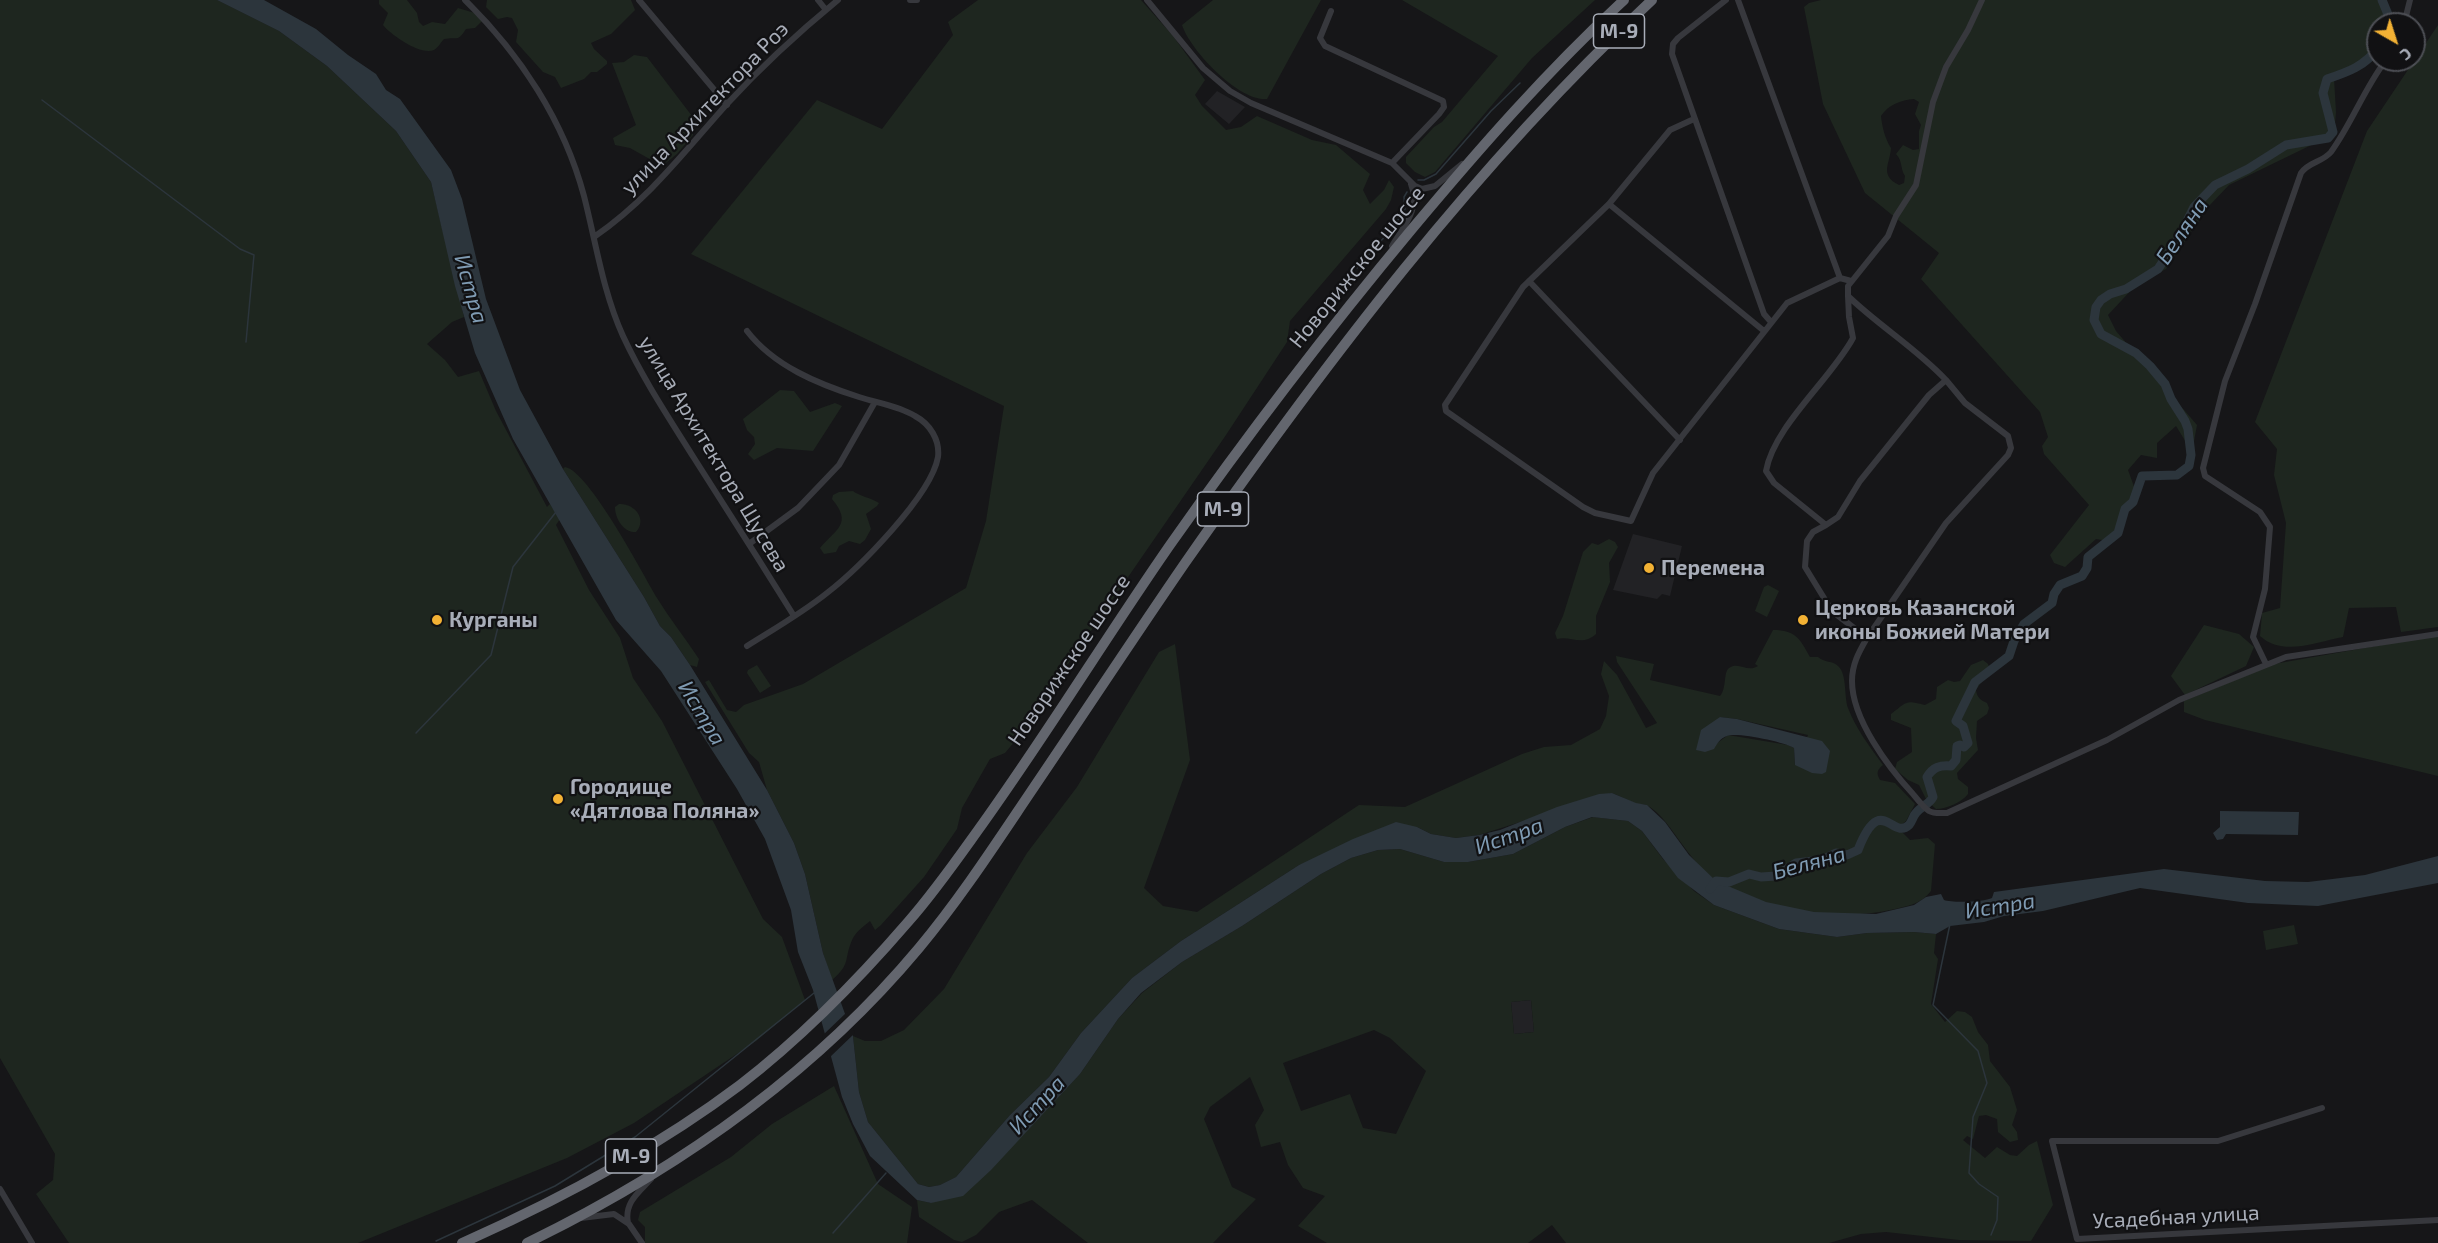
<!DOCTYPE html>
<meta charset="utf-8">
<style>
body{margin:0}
#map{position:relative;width:2438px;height:1243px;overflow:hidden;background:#161618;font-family:"Exo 2",sans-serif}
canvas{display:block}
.north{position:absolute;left:2366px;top:12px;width:60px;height:60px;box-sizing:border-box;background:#111113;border:2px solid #4d4f55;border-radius:50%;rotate:141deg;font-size:16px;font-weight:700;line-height:24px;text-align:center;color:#a8adb8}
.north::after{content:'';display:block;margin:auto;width:21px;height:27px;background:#f2b134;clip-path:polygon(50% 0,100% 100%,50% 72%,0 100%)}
</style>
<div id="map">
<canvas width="2438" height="1243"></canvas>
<div class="north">С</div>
</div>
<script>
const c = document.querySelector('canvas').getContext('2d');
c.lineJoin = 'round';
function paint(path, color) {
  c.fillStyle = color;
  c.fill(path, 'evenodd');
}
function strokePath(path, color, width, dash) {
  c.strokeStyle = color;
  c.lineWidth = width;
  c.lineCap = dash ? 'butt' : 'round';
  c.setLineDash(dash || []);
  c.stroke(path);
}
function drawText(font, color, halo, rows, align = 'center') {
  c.font = font + ' "Exo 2",sans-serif';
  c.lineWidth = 4.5;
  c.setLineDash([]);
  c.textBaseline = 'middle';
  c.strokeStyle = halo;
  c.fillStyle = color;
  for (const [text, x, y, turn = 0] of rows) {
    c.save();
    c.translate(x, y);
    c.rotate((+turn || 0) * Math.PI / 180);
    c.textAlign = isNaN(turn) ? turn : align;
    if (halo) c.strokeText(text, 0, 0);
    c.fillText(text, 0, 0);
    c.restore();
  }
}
paint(new Path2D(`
 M1217,91l28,16 -16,17 -24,-20z
 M1633,534l49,12 -12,50 -8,-2 -5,5 -44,-9z
 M1531,1000l3,32 -20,2 -3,-32z`), '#222225');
paint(new Path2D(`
 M0,0h217l62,31 48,35 69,65 35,51 33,135 -12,5 -25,22 18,16 13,17 21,-6 17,40 51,96 3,-3 10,15 -4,6 33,65 31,48 13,40 29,43 101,198 19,18 23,63 -49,41 -122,82 -67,35 -209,85h-289l-33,-49 17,-14 2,-26 -55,-96z
 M379,0h28l10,13 2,9 4,4 9,-4 13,2 13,-16 20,6 4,7 -7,7 -9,1c-9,14 -8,7 -22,10 -3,3 -6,9 -10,11 -13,6 -43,-15 -51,-25l5,-12 -9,-9z
 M487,0h144l4,10 -24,24 -20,9 3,6 13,12v3l-10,8h-6l-7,7 -23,9 -6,-11 -12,-5 -27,-30 2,-12 -6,-12 -5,-1 -9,2 -12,-12z
 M978,0h163l32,36 32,44 -10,15 7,11 24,24 15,-3 16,-11 55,24 24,5 34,29 -7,16 7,14 14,-14 5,-10 5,7 -3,13 -5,9 -96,112 -3,21 -61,93 -211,306 -10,12 -15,6 -28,49 -5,21 -33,48 -43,48 -6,5 -5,-9c-6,5 -13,10 -17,17 -10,21 -1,25 -21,42l-9,-27 -18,-79 -11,-31 -27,-53 -8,-28 -10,-9 -44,-71 4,-2 18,30 9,2 8,-7 59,-21 163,-96 20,-67 18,-115 -313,-152 126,-154 65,29 71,-94 -5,-13z
 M1213,0h108l-54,99c-28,3 -77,-49 -85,-74z
 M1402,0h193l-63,58 -97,114 -10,5 -10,-5 -9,-9v-6l28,-30 8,-5 56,-66z
 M1821,0h564l8,24h-15v30l-44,24 2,34 -2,22 -105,51 -20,21 -43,63 -31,17 -27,29 8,16 81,94 -5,27 -16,-26 -19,17v15l-16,-3 -13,15 8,22 -22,50 -18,-3 -31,28 -11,-4 -4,-8 39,-50 -45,-51 -2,-8 6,-9 -8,-25 -119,-133 18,-26 -74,-60 -42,-89 -19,-97 5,-4zM1914,99l5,3 -4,12 6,11 -2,6v18l-6,1 -10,-5 -7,9c7,7 4,15 9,22l-1,7 -5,2c-20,-10 -9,-21 -8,-37 -6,-9 -9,-22 -10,-32 7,-11 20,-16 33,-17z
 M2438,25v602l-37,5 -5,-25 -47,1 -6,29c-27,5 -60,20 -83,-1l2,-23 18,-5 6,-85 -12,-48 3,-26 -22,-27 112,-291z
 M634,55l13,2 45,59 1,19 -16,19 -15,12 -32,-18 -15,-3 -2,-7 23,-13 -24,-62 12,-1z
 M780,390l14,1 16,21 25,-9 7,3 -29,45 -36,-3 -23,12 -6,-6 7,-10 -1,-7 -7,-7 -4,-11z
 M565,467c24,4 78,107 92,131 13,21 28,40 42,61l-2,8 -7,-2 -19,-28 -11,-11 -16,-29 -81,-128z
 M853,491c4,4 18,7 26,12l-2,3 -11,8 5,15 -6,11 -5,4 -11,-3 -10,5 -3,6 -12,2 -4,-6c16,-19 33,-24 12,-49l1,-4 6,-3z
 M619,504c15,-1 29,15 17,28 -12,1 -21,-13 -21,-25z
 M1609,539l6,3 3,5 -9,16 1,19 -14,34v18c-14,13 -26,1 -39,5l-2,-6 8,-17 20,-64 9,-9 6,2z
 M1768,585l11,6 -12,26 -12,-6 9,-24z
 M2204,625l35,9 15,13 -8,19 -61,29 -14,-19z
 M1773,630c23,0 27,9 37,27h8c6,6 15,3 21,10 8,9 5,29 9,41 8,21 22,39 35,57 -6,5 -7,8 -3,15l15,3 20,21 -9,17 -5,4v6l9,9 18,-2 7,6 -4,47c-9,12 -22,15 -36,18 -56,13 -127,3 -177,-27 -29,-17 -49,-67 -72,-77 -3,-1 -6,-1 -9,-1 -8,-3 -17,-8 -25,-11l-133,42 -23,3 -25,-4 -14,-7 -118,38 -118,76 -49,37 -51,55 -32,44 -39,38 -54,62 -16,8 -11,2 -11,-3 -50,-62 -9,-30 -6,-56 12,5h16l23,-11 40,-41 83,-136 50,-66 82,-135 16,-8 15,116 -46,128 19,18 34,6 162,-107 46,2 117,-53 22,-7 27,-2 29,-16 6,-13 3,-20 -8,-22 3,-13 13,14 29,53 11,-5 -40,-61 -1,-6 38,8 -4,16 70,16c7,-8 3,-23 9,-28 10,-7 18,5 29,-2l-3,-2zM1720,717l17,2 71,16 -13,30 -1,-17 -6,-3 -60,-10 -12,9z
 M2438,635v141l-233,-56 -21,-8v-11l90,-37z
 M1983,660l5,4 2,5 -14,21c1,7 4,10 11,13l2,5 -2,6 -10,7 -1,17 2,12 -21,23 1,6 10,8v7c-6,8 -21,15 -32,15l-9,-8 -8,-16 -11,-5 -13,-11 2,-7 15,-10 -1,-24 -20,-8v-6c17,-13 14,-14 34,-9l11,-6 1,-12 11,-7 6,2 6,-1 11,-16z
 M757,665l14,21 -11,7 -13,-20 1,-3z
 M1593,817l35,4 14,10 21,28 31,32 20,14 65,24 58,8 30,-4 47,-1 22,2 -2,19 4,6 -7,45 14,18 12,-11 8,1 7,5 6,15 10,13 2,16 20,26 7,23 -5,15 5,7 1,8 -8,2 -12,-10 -1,-13 -11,-4 -7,1 -6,23 -6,-3 -4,4 22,18 12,-11 13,8 7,1 12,-11 8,-4 16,64 -22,36 -72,-1 -73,-8 -25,2 -32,9h-263l-14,-18 -24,18h-201l-29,-17 27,-30 -22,-8 -15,-23 -8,-23 -19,5 -6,-22 9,-15 -14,-33 -40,30 -6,12 28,68 24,12 -43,44h-125l-56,-43 -33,12 -23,23 -14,7 -8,-2 -35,-23 -2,-17 14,3 90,-66 59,-63 38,-55 24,-26 40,-31 60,-36 79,-52 30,-16 27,-8 22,-1 44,13h24l45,-8 52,-27zM1531,1000l3,32 -20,2 -3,-32zM1374,1030l16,8 36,33 -30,63 -33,-6 -13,-34 -49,17 -18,-48z
 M2294,925l4,19 -32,6 -3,-19z
 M834,1086l44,98 34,23 -5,36h-262v-16l-7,-7 2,-8 91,-55 41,-33z`), '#1e261f');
paint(new Path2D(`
 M217,0h47l52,29 32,26 28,19 10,16 14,9 51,71 11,29 24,100 34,91 43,79 81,128 16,29 11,11 19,28 77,125 27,53 11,31 18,79 30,83 6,56 9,30 50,62 11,3 11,-2 16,-8 54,-62 39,-38 32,-44 51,-55 49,-37 118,-76 54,-26 43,-17 21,5 14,7 25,4 23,-3 21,-5 57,-23 42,-13 13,-1 24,10 11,2 18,17 24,33 27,26 50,21 48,10 62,2 38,-9 12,-8 15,-3 3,6c8,3 41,2 48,-2l2,-6 170,-23 101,12 43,1 57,-7 73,-19v27l-120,23 -70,-3 -108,-15 -97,23 -39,5 -20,6 -34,4 -14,8 -22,-2 -47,1 -30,4 -58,-8 -65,-24 -36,-27 -36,-47 -14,-10 -36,-4 -27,10 -52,27 -45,8h-24l-44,-13 -22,1 -27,8 -30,16 -79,52 -60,36 -41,31 -23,26 -38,55 -89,96 -28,26 -32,7 -14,-3 -47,-44 -17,-32 -11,-27 -29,-107 -15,-38 -7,-42 -26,-71 -28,-50 -76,-118 -45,-51 -103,-181 -38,-86 -20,-67 -24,-104 -35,-51 -69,-65 -48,-35z
 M1720,717l17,2 85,22 8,10 -4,21 -4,2 -10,-1 -17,-8 -1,-17c-10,-6 -57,-16 -67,-12 -7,2 -10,8 -13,13l-9,3 -9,-2 5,-20z
 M2220,811l79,1 -1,23 -72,-1 -3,5 -6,1 -4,-7 7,-6z`), '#2c353c');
paint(new Path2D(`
 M847,1012l8,21 -27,26 -6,-23z`), '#161618');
strokePath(new Path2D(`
 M42,100l198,149 14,6 -8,87
 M1418,180h6l12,-6 55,-63 29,-28
 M1396,223l9,-14 -1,-12 3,-5
 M1357,268l31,-35
 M416,733l75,-78 22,-88 43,-55
 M1950,924l-17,81 45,46 9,32 -14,34 -4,56 10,11 19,13 -1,23 -6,15
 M833,1233l53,-60
 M436,1241l119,-55 80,-49 179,-144`), '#2c353c', 1.5);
strokePath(new Path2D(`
 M2382,0l10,24
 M1710,889l6,-8 13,1 20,-8 12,3 15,-1 20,-13 26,-3 14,-7 11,2 11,-5c23,-59 34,-9 51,-25 3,-3 4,-9 7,-12 5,-7 13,-8 17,-16l-6,-20c6,-10 13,-12 24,-11l5,-6 1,-14 3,-1 4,2 4,-4 -5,-17 -7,-5 19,-39 34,-26 5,-15 10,-17 28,-21 2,-9 6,-9 22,-9 5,-8 1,-11 30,-24 7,-24 8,-7 9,-26 35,-1 12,-9 2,-11 -3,-26 -3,-8 -14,-22 -6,-15 -15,-18 -14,-13 -35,-19 -7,-14 2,-13 5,-7 9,-6 16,-5 32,-20 20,-30 16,-32 21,-22 33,-16 38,-24 42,-7 5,-6 -10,-39 4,-14c21,-7 38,-13 51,-31`), '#2c353c', 9);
strokePath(new Path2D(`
 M465,0c55,54 99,121 119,196 12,47 19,96 39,140 20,43 46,82 71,122 34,53 67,105 100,158
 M639,0l88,105
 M818,0l8,10
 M910,0h7
 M1147,0l56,68 27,23 21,12 141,60 23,23 7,3 13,-3 27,-22
 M1726,0l-48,38 -5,6 -1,10 92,260 7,8
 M1738,0l102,278
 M1331,11l-11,27 5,8 118,55 1,6 -5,7 -47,49
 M2404,24l6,-24
 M1694,119l-24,11 -61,74 -86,83 -78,118 1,6 137,96 12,6 36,8 22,-48 134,-170 53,-25 11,3
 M1609,204l155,127
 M594,237c56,-39 88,-83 133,-133 35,-38 72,-72 111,-104
 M1392,246c12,-20 29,-38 19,-62
 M1529,281l151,159
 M1848,296l1,21 4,21c-22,41 -79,88 -87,133l8,12 52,42 12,-8 22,-36 69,-86 17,-15 19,23 43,33 3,12 -3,7 -62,68 -79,115c-8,14 -15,26 -15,43 0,38 36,86 61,113 4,5 10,13 16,17 5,3 12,2 18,2l160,-73 72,-40 107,-43 152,-23
 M1946,380c-30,-32 -67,-54 -98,-84v-10l40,-50 8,-20 20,-31 17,-83 13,-35 22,-37 14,-30
 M1826,525l-13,7 -6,9 -2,26 27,44 35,27
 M749,544l49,-36 41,-43 36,-63
 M747,646c27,-17 55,-33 80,-53 31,-24 104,-97 111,-136 2,-17 -8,-33 -23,-41 -16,-10 -38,-13 -56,-19 -41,-13 -85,-31 -112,-66
 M2266,664l-13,-27 12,-48 5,-62 -10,-15 -55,-36 -2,-8 22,-87 30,-77 46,-131c7,-11 22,-11 30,-21 21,-29 33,-63 55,-92
 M2322,1108l-104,33h-166l25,98 361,-19
 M0,1189l32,54
 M581,1218l33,-4 15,10 13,19
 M628,1223c-4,-20 10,-30 23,-44`), '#37383d', 6);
strokePath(new Path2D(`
 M462,1243c97,-43 193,-94 278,-158 61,-47 118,-105 168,-163 23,-26 43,-54 63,-82 70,-96 131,-197 199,-295 76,-108 157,-214 242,-316 67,-80 135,-158 212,-229
 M527,1243c148,-72 286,-168 392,-295 40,-48 74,-100 109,-152 53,-78 104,-156 157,-233 140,-200 289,-397 467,-563`), '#63666e', 10);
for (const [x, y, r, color] of [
 [1649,568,6,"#f2b134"],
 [437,620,6,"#f2b134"],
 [1803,620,6,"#f2b134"],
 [558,799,6,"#f2b134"]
]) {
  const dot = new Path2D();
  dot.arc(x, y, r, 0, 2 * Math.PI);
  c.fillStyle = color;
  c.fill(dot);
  strokePath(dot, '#111113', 2);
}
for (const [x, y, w] of [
 [1619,31,51],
 [1223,509,51],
 [631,1156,51]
]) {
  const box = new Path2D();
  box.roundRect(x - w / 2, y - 17, w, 34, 4.5);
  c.fillStyle = '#111113';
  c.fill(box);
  strokePath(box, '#a8adb8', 1.5);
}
drawText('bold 20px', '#a8adb8', null, [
 ["М-9",1619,31],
 ["М-9",1223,509],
 ["М-9",631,1156]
]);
drawText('21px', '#a8adb8', '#111113', [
 ["улица Архитектора Роэ",705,108,-46],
 ["Новорижское шоссе",1357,267,-51],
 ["улица Архитектора Щусева",714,454,59],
 ["Новорижское шоссе",1069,660,-56],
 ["Усадебная улица",2176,1217,-3]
]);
drawText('bold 21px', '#a8adb8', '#111113', [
 ["Перемена",1661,568],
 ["Церковь Казанской",1815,608],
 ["иконы Божией Матери",1815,632],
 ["Курганы",449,620],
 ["Городище",570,787],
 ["«Дятлова Поляна»",570,811]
], 'left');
drawText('italic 22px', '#7f9bb3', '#111113', [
 ["Беляна",2182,231,-56],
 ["Истра",471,289,74],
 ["Истра",702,713,59],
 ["Истра",1509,836,-19],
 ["Беляна",1809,863,-15],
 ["Истра",2000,906,-9],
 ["Истра",1037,1105,-47]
]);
</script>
